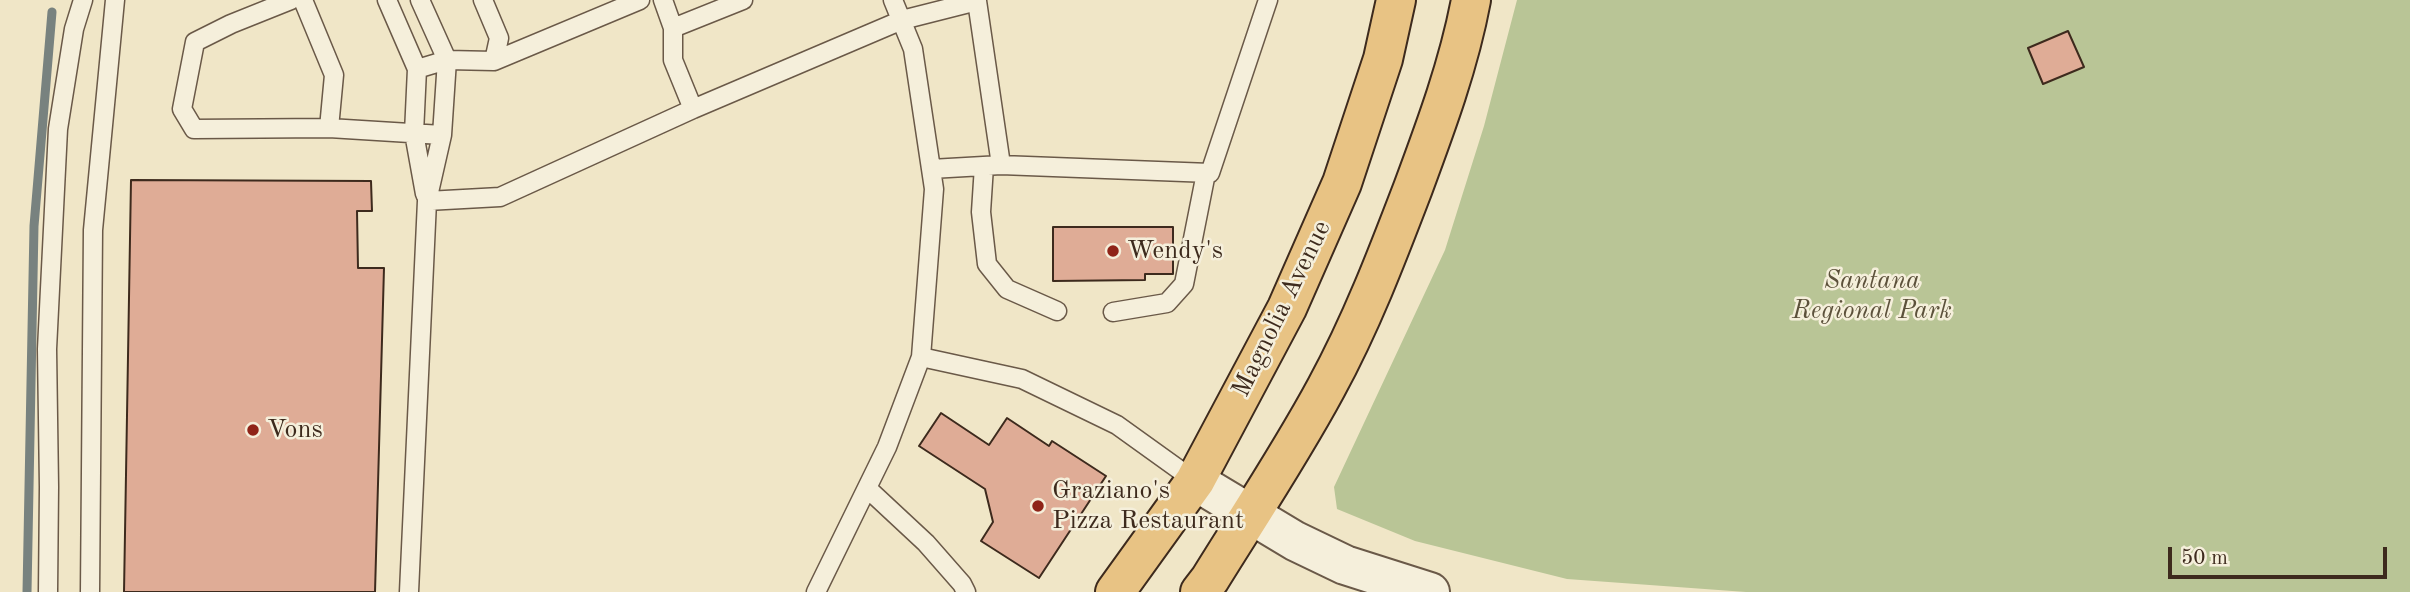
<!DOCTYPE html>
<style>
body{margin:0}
#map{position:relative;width:2410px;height:592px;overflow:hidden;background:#f0e6c7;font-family:"Old Standard TT",serif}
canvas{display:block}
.scale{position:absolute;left:2168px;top:547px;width:219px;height:32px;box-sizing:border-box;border:4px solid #3d2a1d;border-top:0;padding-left:9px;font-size:21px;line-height:24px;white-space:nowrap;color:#3d2a1d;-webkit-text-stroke:5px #f5efdb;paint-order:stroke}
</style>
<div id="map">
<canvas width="2410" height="592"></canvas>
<div class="scale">50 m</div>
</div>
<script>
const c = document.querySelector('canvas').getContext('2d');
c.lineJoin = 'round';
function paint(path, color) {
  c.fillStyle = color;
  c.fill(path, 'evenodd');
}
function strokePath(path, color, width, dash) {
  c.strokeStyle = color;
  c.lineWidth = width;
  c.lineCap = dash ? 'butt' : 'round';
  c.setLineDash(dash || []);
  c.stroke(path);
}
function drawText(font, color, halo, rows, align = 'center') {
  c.font = font + ' "Old Standard TT",serif';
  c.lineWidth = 5;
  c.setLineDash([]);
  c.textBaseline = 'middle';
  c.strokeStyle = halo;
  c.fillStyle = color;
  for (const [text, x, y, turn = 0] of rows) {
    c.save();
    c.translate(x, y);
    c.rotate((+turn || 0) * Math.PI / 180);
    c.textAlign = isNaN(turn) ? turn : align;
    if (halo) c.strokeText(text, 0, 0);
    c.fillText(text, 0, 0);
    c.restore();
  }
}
paint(new Path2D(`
 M1517,0h893v592h-664l-179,-13 -152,-38 -78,-32 -3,-22 111,-237 39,-124z`), '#b9c596');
strokePath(new Path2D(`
 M27,592l7,-366 18,-214`), '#78827f', 9);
const building = new Path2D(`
 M2068,31l16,36 -41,17 -15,-36z
 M131,180l240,1 1,30h-15l1,57h26l-9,324h-251z
 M1053,227h120v47h-28v6l-92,1z
 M941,413l48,32 18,-27 42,28 3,-5 54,35 -67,102 -58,-37 12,-19 -8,-33 -66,-43z`);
paint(building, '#dfac96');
strokePath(building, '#3d2a1d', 2);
const service = new Path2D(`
 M291,0l-60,24 -36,18 -13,67 12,20 135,-1 113,7
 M303,0l31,75 -5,53
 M387,0l30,69 -3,64 11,61
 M420,0l27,60 -5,75 -15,66
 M663,0l10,28v32l20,49
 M893,0l20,49 21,140 -13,168 101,22 95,46 78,56
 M673,28l70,-28
 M494,61l146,-61
 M417,69l30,-9 47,1 5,-23 -16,-38
 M1001,165l209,8 58,-173
 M984,166l-3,46 6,52 20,25 50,22
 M1113,312l54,-9 17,-19 22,-111
 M868,489l58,54 36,41 4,8
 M48,592l1,-105 -2,-138 11,-220 16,-100 9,-29
 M90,592l3,-362 22,-230
 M409,592l18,-391 73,-4 193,-88 209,-89 75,-19 24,164 -70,4
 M816,592l71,-145 34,-90`);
const tertiary = new Path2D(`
 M1195,481l100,60 50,24 85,27`);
const primary = new Path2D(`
 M1115,592l80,-111 92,-173 55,-125 41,-124 13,-59
 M1200,592l10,-13c39,-63 81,-126 116,-191 35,-64 61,-132 87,-200 23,-62 46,-124 58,-188`);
strokePath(service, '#6a5948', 21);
strokePath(tertiary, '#6a5948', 42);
strokePath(primary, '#3d2a1d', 42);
strokePath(service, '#f5efdb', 18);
strokePath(tertiary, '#f5efdb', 38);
strokePath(primary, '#e8c384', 38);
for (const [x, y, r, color] of [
 [1113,251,7,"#8f2418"],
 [253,430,7,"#8f2418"],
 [1038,506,7,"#8f2418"]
]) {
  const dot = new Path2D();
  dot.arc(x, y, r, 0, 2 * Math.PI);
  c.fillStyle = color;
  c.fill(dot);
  strokePath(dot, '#f5efdb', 2.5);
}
drawText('26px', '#3d2a1d', '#f5efdb', [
 ["Wendy's",1127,251],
 ["Vons",267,430],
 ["Graziano's",1052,491],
 ["Pizza Restaurant",1052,521]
], 'left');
drawText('italic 26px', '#5c513b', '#f5efdb', [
 ["Santana",1872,281],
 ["Regional Park",1872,311]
]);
drawText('26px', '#3d2a1d', '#f5efdb', [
 ["Magnolia Avenue",1282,309,-64]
]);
</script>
